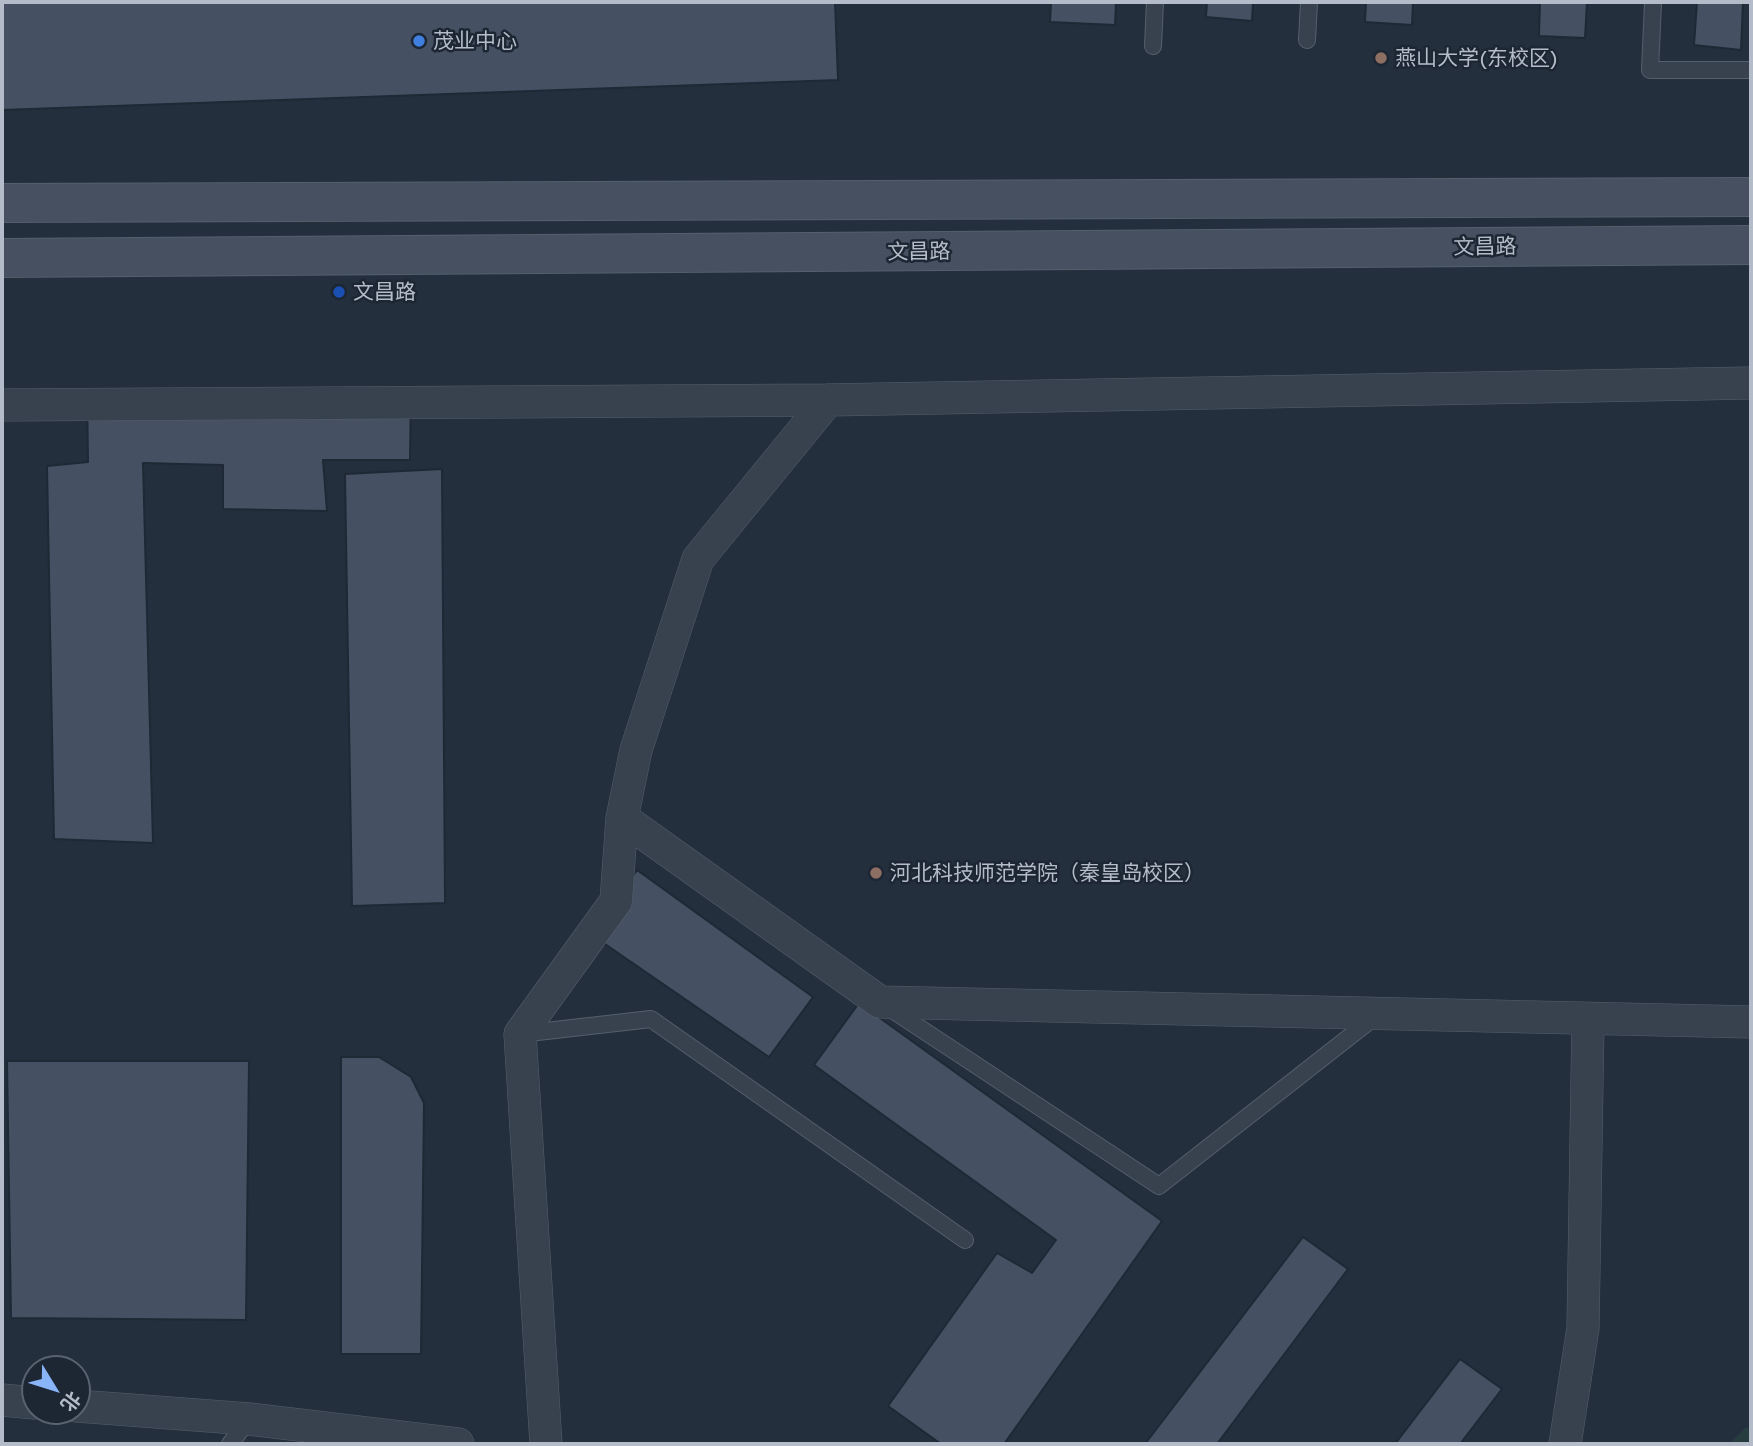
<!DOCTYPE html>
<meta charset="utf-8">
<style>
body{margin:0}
#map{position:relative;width:1753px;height:1446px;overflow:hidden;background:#242f3e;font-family:"Golos Text","Noto Sans SC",sans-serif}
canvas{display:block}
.frame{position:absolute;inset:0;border:4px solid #b4bcc9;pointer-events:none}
.north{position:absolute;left:21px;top:1355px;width:70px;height:70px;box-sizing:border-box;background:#1d2633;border:2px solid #59626f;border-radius:50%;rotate:128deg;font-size:19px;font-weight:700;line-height:28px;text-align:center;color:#b4bcc9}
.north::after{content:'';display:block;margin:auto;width:24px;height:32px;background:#8ab4f8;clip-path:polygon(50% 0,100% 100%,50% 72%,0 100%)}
</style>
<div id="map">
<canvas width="1753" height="1446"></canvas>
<div class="frame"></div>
<div class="north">北</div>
</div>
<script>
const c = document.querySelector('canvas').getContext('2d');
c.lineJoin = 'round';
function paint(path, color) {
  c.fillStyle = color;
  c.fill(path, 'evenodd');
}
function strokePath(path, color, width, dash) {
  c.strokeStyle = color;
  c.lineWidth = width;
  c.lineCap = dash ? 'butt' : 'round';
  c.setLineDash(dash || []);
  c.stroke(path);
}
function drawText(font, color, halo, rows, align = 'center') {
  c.font = font + ' "Golos Text","Noto Sans SC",sans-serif';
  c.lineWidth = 5;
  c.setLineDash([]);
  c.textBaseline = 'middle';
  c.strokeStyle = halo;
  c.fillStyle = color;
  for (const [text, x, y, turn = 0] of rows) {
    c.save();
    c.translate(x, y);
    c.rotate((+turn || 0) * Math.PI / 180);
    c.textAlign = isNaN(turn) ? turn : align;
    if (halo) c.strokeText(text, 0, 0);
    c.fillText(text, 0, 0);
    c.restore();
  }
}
paint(new Path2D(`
 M1746,1427l5,4v13h-22z`), '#263c3f');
const building = new Path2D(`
 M2,2h833l3,78 -836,30z
 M1051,2h65l-1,23 -65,-3z
 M1207,2h46l-1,19 -46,-4z
 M1366,2h47l-1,23 -47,-3z
 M1540,2h47l-2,36 -46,-2z
 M1697,2h46l-2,48 -47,-5z
 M411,388l-1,72h-87l4,51 -104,-2v-44l-80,-2 10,380 -99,-4 -7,-373 41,-4 -1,-70z
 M442,469l3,434 -93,3 -7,-432z
 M637,870l176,127 -44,60 -177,-122z
 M859,1003l303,218 -158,223h-63l-53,-38 109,-153 35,20 24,-33 -242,-175z
 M341,1057h38l32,20 13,26 -3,251h-80z
 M7,1061h242l-3,259 -235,-2z
 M1303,1237l45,32 -131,175h-72z
 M1460,1359l42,30 -42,55h-65z`);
paint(building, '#455162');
strokePath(building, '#1f2835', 2);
const service = new Path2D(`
 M1653,2l-3,68h101
 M1307,40l2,-38
 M1153,46l2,-44
 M888,1007l271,179 217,-170
 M520,1034l131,-15 314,221
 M230,1444l19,-25`);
const minor = new Path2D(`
 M2,405l826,-5 923,-17
 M622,818l258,184 871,20
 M2,1400l33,3
 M77,1406l172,13 209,25
 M546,1444l-26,-410 96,-133 6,-83 14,-68 62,-191 130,-159
 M1565,1444l18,-116 5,-309`);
const secondary = new Path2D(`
 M2,203l1749,-6
 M2,258l1749,-13`);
strokePath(service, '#565f6c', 18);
strokePath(minor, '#565f6c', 33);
strokePath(secondary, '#565f6c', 40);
strokePath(service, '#38414e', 16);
strokePath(minor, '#38414e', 32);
strokePath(secondary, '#465061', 38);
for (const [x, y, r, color] of [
 [419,41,7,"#3f7fe0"],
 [1381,58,7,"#8d6e63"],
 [339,292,7,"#1a4fb4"],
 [876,873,7,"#8d6e63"]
]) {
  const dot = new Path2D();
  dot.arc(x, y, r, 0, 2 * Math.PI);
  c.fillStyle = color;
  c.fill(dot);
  strokePath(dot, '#1d2633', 2.5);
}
drawText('21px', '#b4bcc9', '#1d2633', [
 ["茂业中心",433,41],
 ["燕山大学(东校区)",1395,58],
 ["文昌路",353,292],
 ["河北科技师范学院（秦皇岛校区）",890,873]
], 'left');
drawText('21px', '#b4bcc9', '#1d2633', [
 ["文昌路",1485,247,-1],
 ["文昌路",919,252,-1]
]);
</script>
